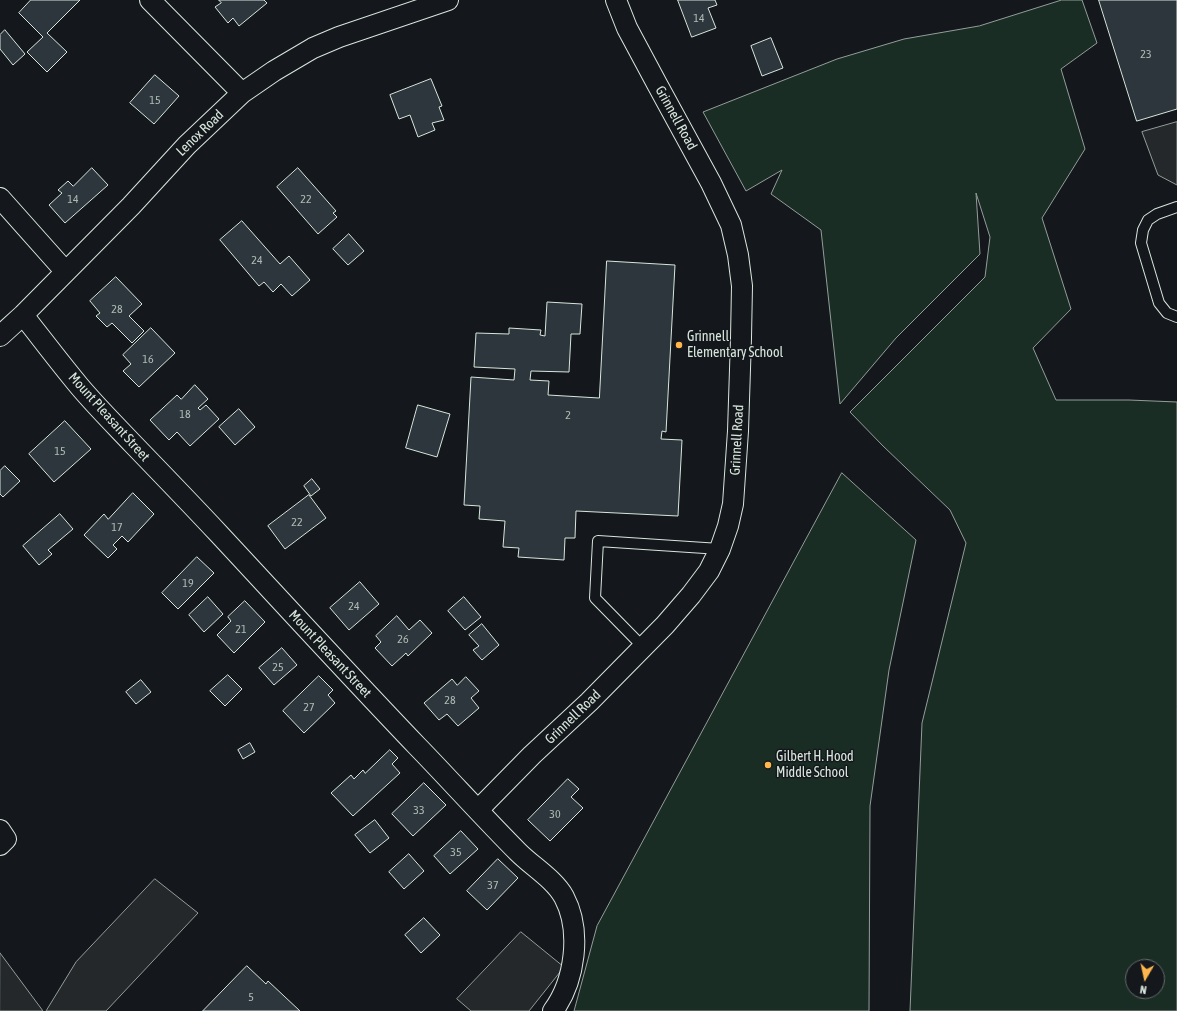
<!DOCTYPE html>
<style>
body{margin:0}
#map{position:relative;width:1177px;height:1011px;overflow:hidden;background:#14181c;font-family:"Asap Condensed",sans-serif}
canvas{display:block}
.north{position:absolute;left:1125px;top:959px;width:40px;height:40px;box-sizing:border-box;background:#14181c;border:1px solid #626a69;border-radius:50%;rotate:189deg;font-size:11px;font-weight:700;line-height:16px;text-align:center;color:#d8e6dc}
.north::after{content:'';display:block;margin:auto;width:14px;height:18px;background:#ffb74d;clip-path:polygon(50% 0,100% 100%,50% 72%,0 100%)}
</style>
<div id="map">
<canvas width="1177" height="1011"></canvas>
<div class="north">N</div>
</div>
<script>
const c = document.querySelector('canvas').getContext('2d');
c.lineJoin = 'round';
function paint(path, color) {
  c.fillStyle = color;
  c.fill(path, 'evenodd');
}
function strokePath(path, color, width, dash) {
  c.strokeStyle = color;
  c.lineWidth = width;
  c.lineCap = dash ? 'butt' : 'round';
  c.setLineDash(dash || []);
  c.stroke(path);
}
function drawText(font, color, halo, rows, align = 'center') {
  c.font = font + ' "Asap Condensed",sans-serif';
  c.lineWidth = 3;
  c.setLineDash([]);
  c.textBaseline = 'middle';
  c.strokeStyle = halo;
  c.fillStyle = color;
  for (const [text, x, y, turn = 0] of rows) {
    c.save();
    c.translate(x, y);
    c.rotate((+turn || 0) * Math.PI / 180);
    c.textAlign = isNaN(turn) ? turn : align;
    if (halo) c.strokeText(text, 0, 0);
    c.fillText(text, 0, 0);
    c.restore();
  }
}
const green = new Path2D(`
 M1062,0h20l15,43 -36,26 24,80 -43,69 29,91 -38,39 23,52h73l48,2v609h-267l12,-288 44,-180 -16,-33 -67,-64 -33,-34 135,-135 5,-40 -14,-44 4,61 -84,84 -56,66 -19,-174 -50,-36 11,-24 -36,21 -43,-79 134,-53 67,-20 75,-13zM1133,967h24v24h-24z
 M842,473l74,67 -27,130 -19,136 -1,205h-295l23,-85z`);
paint(green, '#1a2d24');
strokePath(green, '#939e99', 1);
const parking = new Path2D(`
 M1177,122v63l-19,-10 -16,-43z
 M155,879l43,34 -92,98h-60l30,-49z
 M521,932l43,35 -35,44h-58l-14,-12z
 M0,953l43,58h-43z`);
paint(parking, '#24282b');
strokePath(parking, '#939e99', 1);
const building = new Path2D(`
 M31,0h49l-33,33 20,19 -20,20 -20,-20 16,-15 -24,-24z
 M219,0h45l3,3 -28,23 -6,-8 -5,5 -13,-16 6,-4z
 M678,0h37l2,5 -9,3 8,20 -24,9z
 M1099,0h78v109l-40,12z
 M5,30l20,24 -12,11 -13,-16v-14z
 M771,38l12,30 -21,8 -11,-30z
 M155,75l24,21 -25,28 -24,-21z
 M431,79l11,27 -3,1 5,13 -12,3 3,7 -17,7 -8,-22 -11,4 -9,-24z
 M92,168l16,17 -43,38 -16,-18 13,-12 -4,-3 10,-9 5,5z
 M298,168l38,43 -3,2 4,4 -19,17 -41,-47z
 M242,221l38,43 9,-8 21,24 -18,16 -11,-12 -8,8 -9,-10 -5,4 -39,-46z
 M349,234l15,17 -16,14 -15,-16z
 M607,261l68,4 -9,167 -4,-1 -1,8 21,1 -4,76 -102,-5 -1,27h-10l-1,22 -46,-3 1,-9 -16,-1 2,-26 -26,-2 1,-13 -16,-1 7,-128 43,3 1,-11 -41,-2 2,-34 33,1v-6l32,2 -1,5 5,1 2,-34 35,2 -2,30h-9l-2,38 -38,-1 -1,9 19,1 -1,14 51,3z
 M116,277l26,27 -13,12 15,15 -12,12 -20,-20 -5,4 -11,-11 4,-3 -10,-12z
 M151,328l24,25 -36,34 -16,-16 8,-7 -8,-9z
 M195,385l13,14 -10,9 2,2 6,-5 13,14 -29,27 -13,-14 -8,8 -19,-20 27,-25 4,4z
 M418,405l32,9 -13,43 -31,-9z
 M239,409l16,18 -20,18 -16,-18z
 M65,421l26,28 -37,33 -25,-28z
 M5,466l15,15 -17,16 -3,-3v-23z
 M312,479l8,10 -9,7 -7,-10z
 M133,493l21,21 -26,28 -6,-6 -9,9 4,4 -9,9 -24,-23 20,-21 4,5z
 M309,495l17,23 -41,31 -17,-23z
 M60,514l13,15 -25,21 4,4 -13,11 -16,-19z
 M197,557l17,16 -36,36 -16,-16z
 M360,582l19,22 -30,26 -19,-22z
 M208,597l15,17 -19,18 -15,-17z
 M464,597l17,20 -16,13 -17,-19z
 M245,601l20,21 -31,31 -17,-18 14,-14 -3,-4z
 M397,616l12,14 11,-10 12,13 -24,23 -2,-3 -14,13 -17,-18 6,-6 -5,-6z
 M482,624l17,21 -17,15 -9,-10 6,-4 -10,-11z
 M282,648l15,17 -23,20 -15,-17z
 M228,675l14,14 -17,17 -15,-15z
 M319,676l14,14 -5,5 7,8 -31,30 -21,-22z
 M466,677l13,14 -8,7 8,10 -21,18 -11,-12 -8,6 -15,-17 28,-24 5,6z
 M141,680l10,12 -15,12 -10,-12z
 M250,743l5,9 -12,7 -5,-9z
 M390,750l8,8 -6,6 8,9 -47,43 -22,-23 20,-18 3,4 9,-9 2,3z
 M568,779l11,10 -8,8 12,11 -33,33 -22,-21z
 M424,783l22,22 -33,31 -21,-22z
 M375,820l14,18 -19,15 -15,-18z
 M461,831l17,18 -28,25 -16,-18z
 M409,854l15,17 -20,18 -15,-17z
 M498,859l20,19 -31,32 -20,-19z
 M424,918l16,17 -19,18 -16,-18z
 M247,966l19,18 2,-3 32,30h-97z`);
paint(building, '#2c363c');
strokePath(building, '#d8e6dc', 1);
const lane = new Path2D(`
 M1177,207l-20,7 -9,6 -5,10 -2,13 18,60 8,10 10,4
 M643,647l-48,-49 3,-57 122,8`);
const street = new Path2D(`
 M150,0l92,93
 M0,198l65,73
 M23,315c19,24 37,48 57,72 17,20 35,38 53,57 29,30 58,60 86,90 66,71 131,142 198,212 34,35 67,72 101,106 15,15 36,27 46,45 18,34 11,84 -11,114
 M0,336l23,-21 108,-109 56,-61 55,-52 32,-22 39,-23 26,-11 109,-37
 M478,810l54,-55 57,-53 76,-77 26,-30 18,-24 11,-22 8,-23 5,-22 5,-73 3,-93 1,-52 -4,-31 -7,-30 -20,-42 -54,-99 -30,-56 -11,-28
 M0,830l6,9 -6,6`);
strokePath(lane, '#d8e6dc', 12);
strokePath(street, '#d8e6dc', 22);
strokePath(lane, '#14181c', 10);
strokePath(street, '#14181c', 20);
for (const [x, y, r, color] of [
 [679,345,4,"#ffb74d"],
 [768,765,4,"#ffb74d"]
]) {
  const dot = new Path2D();
  dot.arc(x, y, r, 0, 2 * Math.PI);
  c.fillStyle = color;
  c.fill(dot);
  strokePath(dot, '#14181c', 1.5);
}
drawText('12px', '#adbab4', null, [
 ["14",699,18],
 ["23",1146,54],
 ["15",155,100],
 ["14",73,199],
 ["22",306,199],
 ["24",257,260],
 ["28",117,309],
 ["16",148,359],
 ["18",185,414],
 ["2",568,415],
 ["15",60,451],
 ["22",297,522],
 ["17",117,527],
 ["19",188,583],
 ["24",354,606],
 ["21",241,629],
 ["26",403,639],
 ["25",278,667],
 ["28",450,700],
 ["27",309,707],
 ["33",419,810],
 ["30",555,814],
 ["35",456,852],
 ["37",493,885],
 ["5",251,997]
]);
drawText('14px', '#d8e6dc', '#14181c', [
 ["Grinnell Road",676,118,61],
 ["Lenox Road",200,133,-44],
 ["Mount Pleasant Street",109,417,48],
 ["Grinnell Road",737,440,-87],
 ["Mount Pleasant Street",330,654,47],
 ["Grinnell Road",573,717,-44]
]);
drawText('14px', '#d8e6dc', '#14181c', [
 ["Grinnell",687,337],
 ["Elementary School",687,353],
 ["Gilbert H. Hood",776,757],
 ["Middle School",776,773]
], 'left');
</script>
